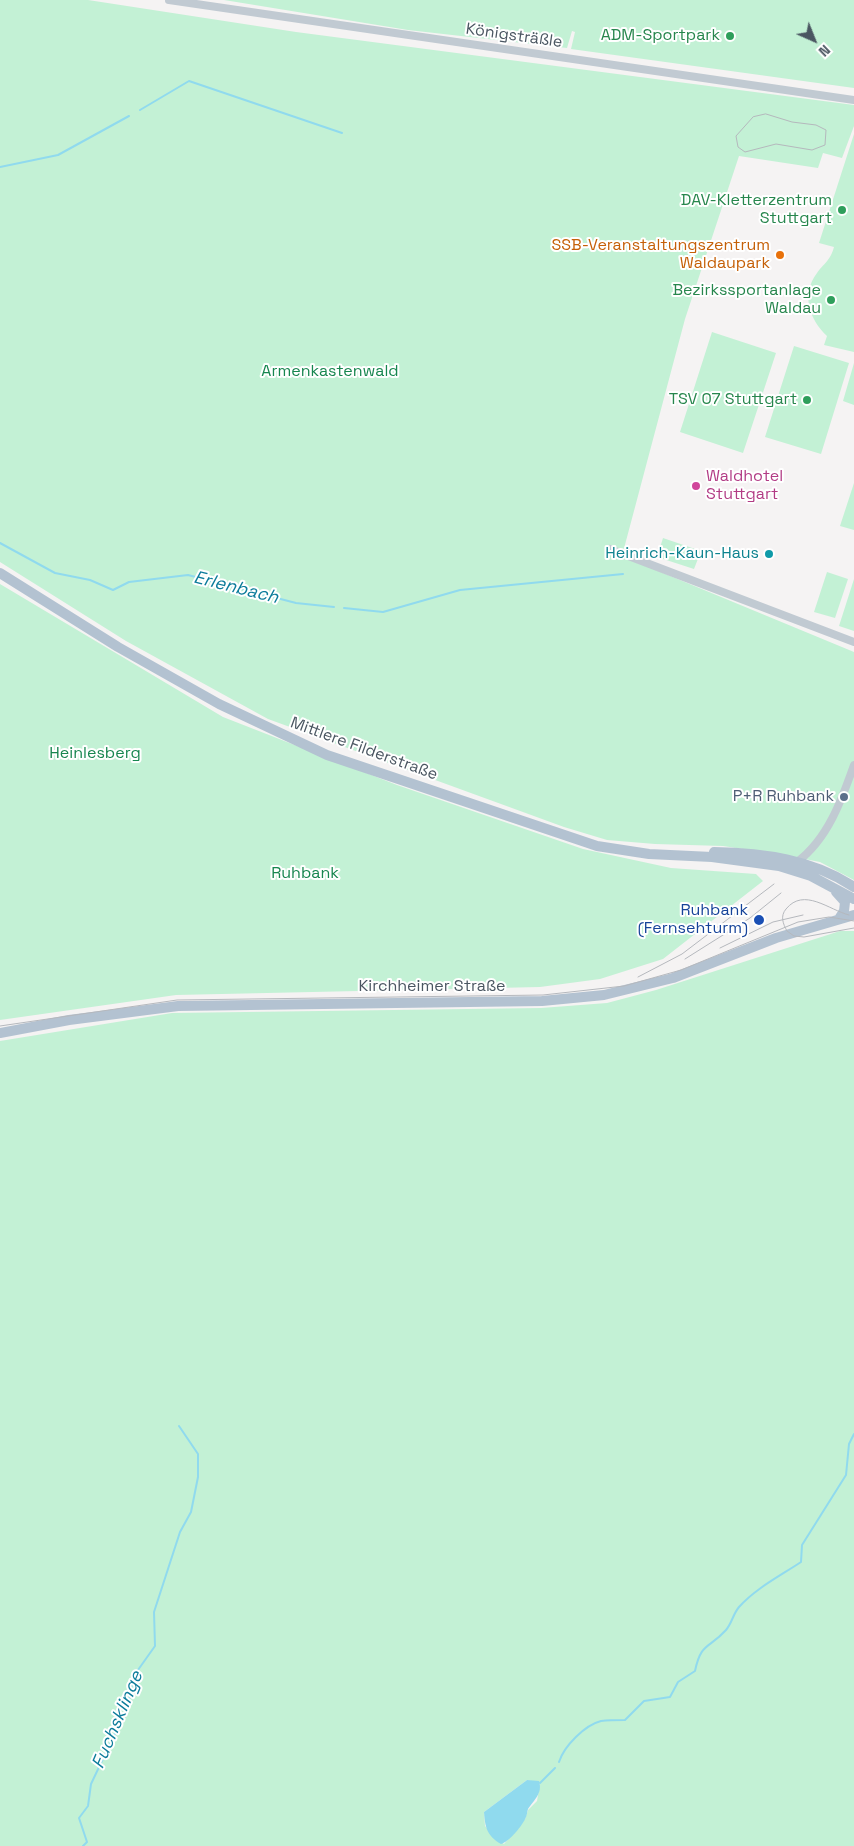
<!DOCTYPE html>
<meta charset="utf-8">
<style>
body{margin:0}
#map{position:relative;width:854px;height:1846px;overflow:hidden;background:#f5f3f3;font-family:"Space Grotesk",sans-serif}
canvas{display:block}
.north{position:absolute;left:789px;top:15px;width:50px;height:50px;-webkit-text-stroke:4px #fff;paint-order:stroke;rotate:136deg;font-size:14px;font-weight:700;line-height:20px;text-align:center;color:#4a5661}
.north::after{content:'';display:block;margin:auto;width:18px;height:22px;background:#4a5661;clip-path:polygon(50% 0,100% 100%,50% 72%,0 100%)}
</style>
<div id="map">
<canvas width="854" height="1846"></canvas>
<div class="north">N</div>
</div>
<script>
const c = document.querySelector('canvas').getContext('2d');
c.lineJoin = 'round';
function paint(path, color) {
  c.fillStyle = color;
  c.fill(path, 'evenodd');
}
function strokePath(path, color, width, dash) {
  c.strokeStyle = color;
  c.lineWidth = width;
  c.lineCap = dash ? 'butt' : 'round';
  c.setLineDash(dash || []);
  c.stroke(path);
}
function drawText(font, color, halo, rows, align = 'center') {
  c.font = font + ' "Space Grotesk",sans-serif';
  c.lineWidth = 4;
  c.setLineDash([]);
  c.textBaseline = 'middle';
  c.strokeStyle = halo;
  c.fillStyle = color;
  for (const [text, x, y, turn = 0] of rows) {
    c.save();
    c.translate(x, y);
    c.rotate((+turn || 0) * Math.PI / 180);
    c.textAlign = isNaN(turn) ? turn : align;
    if (halo) c.strokeText(text, 0, 0);
    c.fillText(text, 0, 0);
    c.restore();
  }
}
paint(new Path2D(`
 M0,0h88l208,32 558,73v21l-12,32 -19,-5 -5,15 -79,-12 -54,163 -63,237 232,96v228l-34,-18 -31,-6 -66,-10 -68,-2 -48,-4 -43,-13 -296,-108 -142,-78 -126,-79z
 M224,0h630v88l-283,-39 4,-17 -3,-1 -5,17 -159,-18z
 M854,134v218l-30,-7 3,-9c-18,-17 -26,-42 -10,-63 8,-11 13,-12 17,-26l-15,-4z
 M712,332l64,21 -33,100 -63,-21z
 M794,346l55,17 -28,91 -56,-17z
 M854,363v42l-11,-4z
 M854,483v47l-14,-4z
 M663,538l38,13 -7,18 -37,-12z
 M827,572l21,7 -13,39 -21,-6z
 M854,579v52l-15,-5z
 M0,584l223,133 174,68 186,64 88,19 85,6 7,7 -100,78 -63,20 -60,8 -364,8 -176,25z
 M840,931h14v915h-854v-805l172,-28 369,-5 66,-5 49,-13zM527,1780l13,3 -3,18 -9,9 -3,9 -21,25 -19,-18 -1,-14z`), '#c3f1d5');
paint(new Path2D(`
 M527,1780l12,1c4,12 -5,19 -11,28 -1,3 -1,6 -2,8 -3,8 -17,25 -25,27 -14,-8 -16,-17 -17,-32z`), '#90daee');
strokePath(new Path2D(`
 M140,110l49,-29 153,52
 M0,167l58,-12 71,-39
 M0,543l55,30 35,7 23,10 16,-8 59,-7 108,28 38,4
 M344,608l39,4 77,-22 163,-16
 M559,1762c5,-16 26,-37 42,-41 8,-1 17,-1 24,-1l19,-19 26,-4 8,-15 17,-11c6,-29 14,-22 31,-41 6,-7 7,-16 13,-23 17,-19 41,-31 62,-45l1,-17 44,-70 3,-31 5,-10
 M540,1783l15,-15
 M83,1846l4,-4 -8,-24 9,-12 3,-22 37,-78 5,-29 22,-31 -1,-34 26,-80 11,-20 7,-35v-23l-19,-28`), '#90daee', 2);
strokePath(new Path2D(`
 M169,0l685,100
 M610,549l244,93
 M797,862c31,-23 45,-63 57,-97`), '#c1cad2', 8);
strokePath(new Path2D(`
 M0,573l118,74 101,57 108,51 270,91 52,8 63,3 67,9 32,10 43,23
 M714,852c49,1 98,7 140,35
 M836,892l9,10 -1,9 -5,8
 M0,1033l69,-13 109,-14 364,-5 62,-6 69,-17 103,-40 78,-23`), '#b3c2d1', 10);
strokePath(new Path2D(`
 M766,114l26,8 24,3 10,5 -1,15 -13,5 -36,-6 -31,8 -7,-5 -2,-11 17,-19z
 M849,915c-20,-5 -45,-28 -63,-6 -6,7 -3,15 1,22l7,5 10,1 50,-9
 M720,948l53,-26 30,-7
 M685,959l65,-41 31,-25
 M638,977l44,-23 92,-70
 M0,1026l177,-26 366,-5 81,-9 57,-16 117,-48 31,-5 25,4`), '#b5b8bd', 1);
for (const [x, y, r, color] of [
 [730,36,5,"#2e9e5b"],
 [842,210,5,"#2e9e5b"],
 [780,255,5,"#e8710a"],
 [831,300,5,"#2e9e5b"],
 [807,400,5,"#2e9e5b"],
 [696,486,5,"#d1479c"],
 [769,554,5,"#0f9aa8"],
 [844,797,5,"#5c6f8a"],
 [759,920,6,"#1a4fb4"]
]) {
  const dot = new Path2D();
  dot.arc(x, y, r, 0, 2 * Math.PI);
  c.fillStyle = color;
  c.fill(dot);
  strokePath(dot, '#fff', 2);
}
drawText('16px', '#4a5661', '#fff', [
 ["Königsträßle",514,36,8],
 ["Mittlere Filderstraße",364,749,20],
 ["Kirchheimer Straße",432,987]
]);
drawText('16px', '#27864d', '#fff', [
 ["ADM-Sportpark",720,36],
 ["DAV-Kletterzentrum",832,201],
 ["Stuttgart",832,219],
 ["Bezirkssportanlage",821,291],
 ["Waldau",821,309],
 ["TSV 07 Stuttgart",797,400]
], 'right');
drawText('16px', '#c56008', '#fff', [
 ["SSB-Veranstaltungszentrum",770,246],
 ["Waldaupark",770,264]
], 'right');
drawText('16px', '#17864f', '#fff', [
 ["Armenkastenwald",330,372],
 ["Heinlesberg",95,754],
 ["Ruhbank",305,874]
]);
drawText('16px', '#b23c85', '#fff', [
 ["Waldhotel",706,477],
 ["Stuttgart",706,495]
], 'left');
drawText('16px', '#0d838f', '#fff', [
 ["Heinrich-Kaun-Haus",759,554]
], 'right');
drawText('16px', '#4e5e75', '#fff', [
 ["P+R Ruhbank",834,797]
], 'right');
drawText('16px', '#164399', '#fff', [
 ["Ruhbank",748,911],
 ["(Fernsehturm)",748,929]
], 'right');
drawText('italic 18px', '#0c7c9b', '#fff', [
 ["Erlenbach",236,588,14],
 ["Fuchsklinge",118,1720,-67]
]);
</script>
